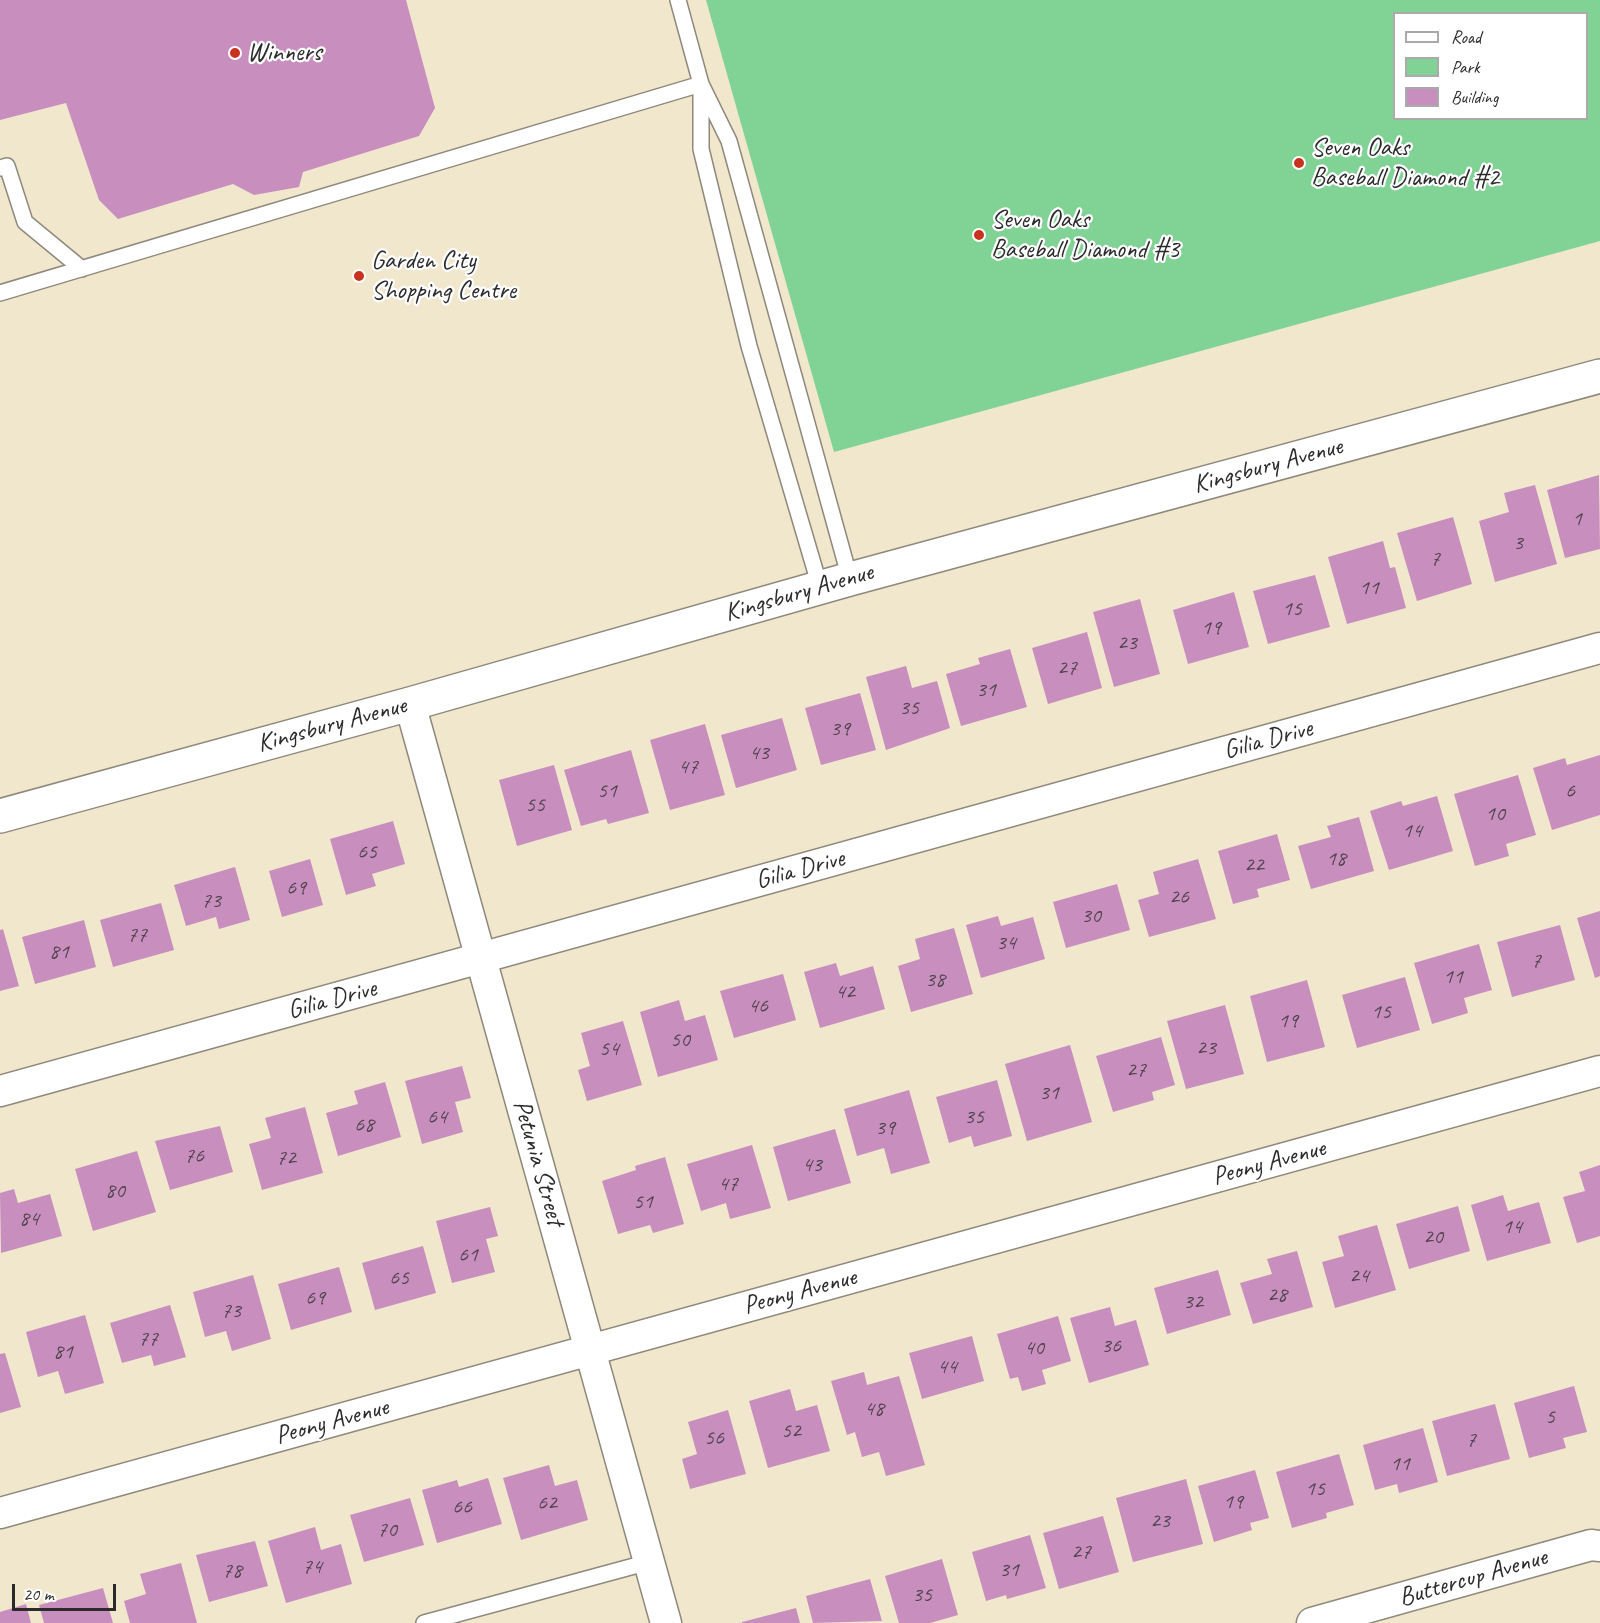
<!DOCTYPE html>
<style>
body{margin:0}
#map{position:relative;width:1600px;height:1623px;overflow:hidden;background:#f1e7cd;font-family:Caveat,sans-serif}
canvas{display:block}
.legend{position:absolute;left:1393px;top:12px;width:195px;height:108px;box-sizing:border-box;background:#fff;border:2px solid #aaa;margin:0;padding:8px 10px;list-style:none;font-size:18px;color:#2b2b2b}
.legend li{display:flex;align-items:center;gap:12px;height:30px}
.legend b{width:30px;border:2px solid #aaa}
.scale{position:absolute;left:12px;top:1584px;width:104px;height:27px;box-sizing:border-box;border:3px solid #2b2b2b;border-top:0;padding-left:8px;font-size:18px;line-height:21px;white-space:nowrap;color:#2b2b2b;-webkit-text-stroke:4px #fff;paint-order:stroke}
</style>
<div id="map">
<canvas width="1600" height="1623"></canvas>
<ul class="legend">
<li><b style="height:8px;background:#fff"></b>Road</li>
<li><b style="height:16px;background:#81d395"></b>Park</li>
<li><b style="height:16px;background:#c88fbe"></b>Building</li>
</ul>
<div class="scale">20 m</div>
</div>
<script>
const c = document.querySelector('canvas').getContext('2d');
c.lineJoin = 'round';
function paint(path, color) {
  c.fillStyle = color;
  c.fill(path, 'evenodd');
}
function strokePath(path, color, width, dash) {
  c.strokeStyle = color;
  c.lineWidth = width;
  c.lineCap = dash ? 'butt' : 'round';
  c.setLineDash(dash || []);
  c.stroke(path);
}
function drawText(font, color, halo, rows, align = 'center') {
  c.font = font + ' Caveat,sans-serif';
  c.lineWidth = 4.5;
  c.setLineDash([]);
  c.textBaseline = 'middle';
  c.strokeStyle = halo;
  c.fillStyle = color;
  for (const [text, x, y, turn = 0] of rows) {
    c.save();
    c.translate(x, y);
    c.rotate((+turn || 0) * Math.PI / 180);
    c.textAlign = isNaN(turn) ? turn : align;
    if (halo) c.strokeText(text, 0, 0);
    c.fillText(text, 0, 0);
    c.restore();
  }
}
paint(new Path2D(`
 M706,0h894v241l-766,211zM1394,14h192v104h-192z`), '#81d395');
paint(new Path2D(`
 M0,0h406l29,108 -16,28 -116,36 -4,15 -45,8 -21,-11 -115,35 -19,-19 -33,-97 -66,17z
 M1599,475l1,74 -35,9 -18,-68z
 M1535,485l22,79 -62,18 -16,-61 30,-9 -5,-19z
 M1453,517l19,67 -55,17 -20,-68z
 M1383,541l7,27 5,-1 11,41 -59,16 -19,-67z
 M1315,575l15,52 -62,17 -15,-53z
 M1234,592l15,55 -61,17 -15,-54z
 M1140,599l20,75 -46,13 -21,-75z
 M1087,632l15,56 -54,16 -16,-56z
 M1010,649l17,58 -66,19 -15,-52 34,-10 -2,-6z
 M906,666l6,22 25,-7 13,47 -64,22 -20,-73z
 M860,693l16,57 -55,15 -16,-57z
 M782,718l15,52 -61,18 -15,-53z
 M705,724l20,71 -55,15 -20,-70z
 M631,750l18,63 -41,11 -2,-5 -25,7 -17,-56z
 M1600,755v60l-48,15 -19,-62 32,-10 2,7z
 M554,765l18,65 -55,16 -18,-66z
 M1518,775l18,60 -30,9 3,12 -34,10 -21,-72z
 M1437,796l16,55 -64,19 -19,-59 31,-10 2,5z
 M1359,817l15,54 -63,18 -13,-43 33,-9 -4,-11z
 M393,821l12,43 -33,10 4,12 -30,9 -16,-56z
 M1277,834l13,46 -33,9 2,8 -26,7 -15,-53z
 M310,859l13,46 -41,12 -13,-46z
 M1198,859l18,60 -67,18 -11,-37 21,-6 -6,-22z
 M235,867l15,53 -31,9 -3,-12 -30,9 -12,-41z
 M1117,884l13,46 -64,18 -13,-46z
 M161,903l13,47 -61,17 -13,-47z
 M1600,911v65l-5,2 -18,-60z
 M998,916l3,10 32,-9 12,42 -64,19 -15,-53z
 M84,920l12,47 -61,17 -13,-47z
 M1560,925l15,55 -63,17 -15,-55z
 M954,928l19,66 -62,18 -13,-46 22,-7 -5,-20z
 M3,929l16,57 -19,5v-61z
 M1479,944l13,46 -28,8 4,15 -36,11 -18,-61z
 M836,963l4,13 33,-10 12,43 -65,19 -16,-56z
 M783,974l13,46 -62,18 -14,-47z
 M1405,977l15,53 -63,18 -15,-53z
 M1307,980l18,67 -58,15 -17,-66z
 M679,1000l6,21 20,-6 13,45 -60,17 -18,-65z
 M1225,1005l19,69 -58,15 -19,-68z
 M623,1021l19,64 -55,16 -9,-31 12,-4 -9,-33z
 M1161,1037l14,48 -23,7 2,8 -41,12 -17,-56z
 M1070,1045l22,77 -65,19 -22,-77z
 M462,1066l9,32 -16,4 8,30 -41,12 -17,-63z
 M997,1080l15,56 -38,11 -3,-11 -22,7 -13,-46z
 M385,1082l16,55 -63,19 -12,-43 32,-9 -4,-13z
 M909,1090l21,73 -39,11 -7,-26 -27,8 -13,-47z
 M305,1107l18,66 -61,17 -13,-46 22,-6 -6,-20z
 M220,1126l13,46 -63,18 -15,-49z
 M835,1129l16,54 -63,18 -15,-54z
 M752,1145l19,63 -41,11 -4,-16 -25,8 -14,-47z
 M137,1151l19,61 -63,19 -18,-62z
 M665,1157l19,67 -31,9 -3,-8 -32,9 -16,-53 34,-11 -1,-4z
 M1600,1165v71l-23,7 -14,-46 22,-6 -6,-19z
 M14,1189l4,14 32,-9 12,42 -61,17 -1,-60z
 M1503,1195l5,16 31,-9 12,41 -64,18 -16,-56z
 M1458,1206l12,45 -61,18 -13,-45z
 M490,1207l8,29 -12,3 9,33 -43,11 -16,-62z
 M1377,1225l19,65 -61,18 -13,-46 22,-6 -6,-20z
 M423,1246l13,47 -61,17 -13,-47z
 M1297,1251l16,56 -60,17 -13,-41 32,-9 -5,-15z
 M339,1267l13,45 -61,18 -13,-46z
 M1218,1270l13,45 -64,19 -13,-46z
 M253,1275l18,64 -39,12 -6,-20 -21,6 -12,-45z
 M170,1305l16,52 -32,9 -3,-11 -29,8 -12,-40z
 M1110,1307l5,19 21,-6 13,45 -60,18 -19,-65z
 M85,1315l19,68 -39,11 -7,-23 -20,6 -12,-45z
 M1058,1316l13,45 -29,9 4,14 -24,7 -4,-14 -8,2 -13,-45z
 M972,1336l12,45 -62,18 -13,-46z
 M5,1353l16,54 -21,6v-59z
 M864,1372l3,13 32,-9 26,89 -39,11 -7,-24 -17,5 -7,-25 -8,3 -16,-54z
 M1574,1386l13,46 -24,6 3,10 -37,10 -15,-55z
 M790,1389l6,22 21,-6 13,46 -62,17 -19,-67z
 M1495,1404l15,55 -63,17 -15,-55z
 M728,1410l18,64 -56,15 -8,-30 15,-5 -9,-32z
 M1423,1428l15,54 -39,11 -2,-9 -22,6 -12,-45z
 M1339,1454l15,51 -28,8 1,5 -35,10 -16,-56z
 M549,1465l6,21 22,-6 11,40 -67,20 -18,-62z
 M1255,1470l14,48 -19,5 2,7 -38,12 -16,-56z
 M488,1478l14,46 -65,19 -15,-53 35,-10 2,7z
 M1186,1479l17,65 -70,18 -17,-64z
 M410,1498l14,47 -60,17 -14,-47z
 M1103,1516l16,56 -60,17 -16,-56z
 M315,1527l6,23 20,-6 11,40 -66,19 -18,-62z
 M1030,1535l16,53 -39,11 -1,-4 -20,6 -14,-49z
 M255,1541l13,45 -59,16 -13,-47z
 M942,1559l16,56 -28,8h-31l-14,-47z
 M181,1563l16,60h-67l-6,-22 22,-7 -6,-20z
 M870,1579l12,42 -69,2 -7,-27z
 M103,1588l10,35h-69l-5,-18z
 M26,1604l5,19h-31v-11z
 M796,1608l4,15h-58v-1z`), '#c88fbe');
const lane = new Path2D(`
 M678,0l23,84 28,57 121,438
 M701,87v62l48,197 71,241
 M0,168l7,-2 18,56 57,47
 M0,293l701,-209
 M424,1623l225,-61`);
const street = new Path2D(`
 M410,704l256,919
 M0,1091l1600,-443
 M0,1513l1600,-442
 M1312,1623l279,-78 9,1`);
const secondary = new Path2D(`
 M0,816l410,-112 440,-125 750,-203`);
strokePath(lane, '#8e897c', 18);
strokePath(street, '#8e897c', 33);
strokePath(secondary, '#8e897c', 36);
strokePath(lane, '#fff', 15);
strokePath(street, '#fff', 30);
strokePath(secondary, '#fff', 33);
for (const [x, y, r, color] of [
 [235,53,6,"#c8321e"],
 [1299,163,6,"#c8321e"],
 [979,235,6,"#c8321e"],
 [359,276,6,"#c8321e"]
]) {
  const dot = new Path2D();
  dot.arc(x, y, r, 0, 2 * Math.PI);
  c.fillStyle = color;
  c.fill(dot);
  strokePath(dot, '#fff', 2);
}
drawText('22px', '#524450', null, [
 ["1",1577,519],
 ["3",1518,543],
 ["7",1435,559],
 ["11",1369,588],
 ["15",1292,609],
 ["19",1211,628],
 ["23",1127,643],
 ["27",1067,668],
 ["31",986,690],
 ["35",909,708],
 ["39",840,729],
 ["43",759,753],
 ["47",688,767],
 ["51",607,791],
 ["6",1570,791],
 ["55",535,805],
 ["10",1495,814],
 ["14",1412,831],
 ["65",367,852],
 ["18",1336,859],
 ["22",1254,865],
 ["69",296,888],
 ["26",1179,897],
 ["73",211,901],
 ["30",1091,916],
 ["77",137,935],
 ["34",1006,943],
 ["81",59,952],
 ["7",1536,961],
 ["11",1453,977],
 ["38",935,980],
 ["42",845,992],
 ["46",758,1006],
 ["15",1381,1012],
 ["19",1288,1021],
 ["50",680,1040],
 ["23",1206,1048],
 ["54",609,1049],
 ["27",1136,1070],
 ["31",1049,1093],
 ["64",437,1117],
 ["35",974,1117],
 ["68",364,1125],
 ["39",885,1128],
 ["76",194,1156],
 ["72",286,1158],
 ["43",812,1165],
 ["47",728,1184],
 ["80",115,1191],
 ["51",643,1202],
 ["84",29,1219],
 ["14",1512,1227],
 ["20",1433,1237],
 ["61",468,1255],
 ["24",1359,1276],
 ["65",399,1278],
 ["28",1277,1295],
 ["69",315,1298],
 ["32",1193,1302],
 ["73",231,1311],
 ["77",148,1339],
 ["36",1111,1346],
 ["40",1034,1348],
 ["81",63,1352],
 ["44",947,1367],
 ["48",874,1409],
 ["5",1550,1417],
 ["52",791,1431],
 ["56",714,1438],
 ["7",1471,1440],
 ["11",1400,1464],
 ["15",1315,1489],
 ["19",1233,1502],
 ["62",547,1503],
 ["66",462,1507],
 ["23",1160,1521],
 ["70",387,1530],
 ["27",1081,1552],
 ["74",312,1567],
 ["31",1009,1570],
 ["78",232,1571],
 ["35",922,1595]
]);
drawText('26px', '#2b2b2b', '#fff', [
 ["Winners",247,53],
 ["Seven Oaks",1311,148],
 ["Baseball Diamond #2",1311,178],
 ["Seven Oaks",991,220],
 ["Baseball Diamond #3",991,250],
 ["Garden City",371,261],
 ["Shopping Centre",371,291]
], 'left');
drawText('26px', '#2b2b2b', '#fff', [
 ["Kingsbury Avenue",1268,466,-15],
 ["Kingsbury Avenue",799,593,-16],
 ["Kingsbury Avenue",332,725,-15],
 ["Gilia Drive",1268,740,-15],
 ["Gilia Drive",800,870,-15],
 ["Gilia Drive",332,1000,-15],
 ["Petunia Street",538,1163,74],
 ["Peony Avenue",1269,1163,-15],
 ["Peony Avenue",800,1292,-15],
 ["Peony Avenue",332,1422,-15],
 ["Buttercup Avenue",1473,1578,-16]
]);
</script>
